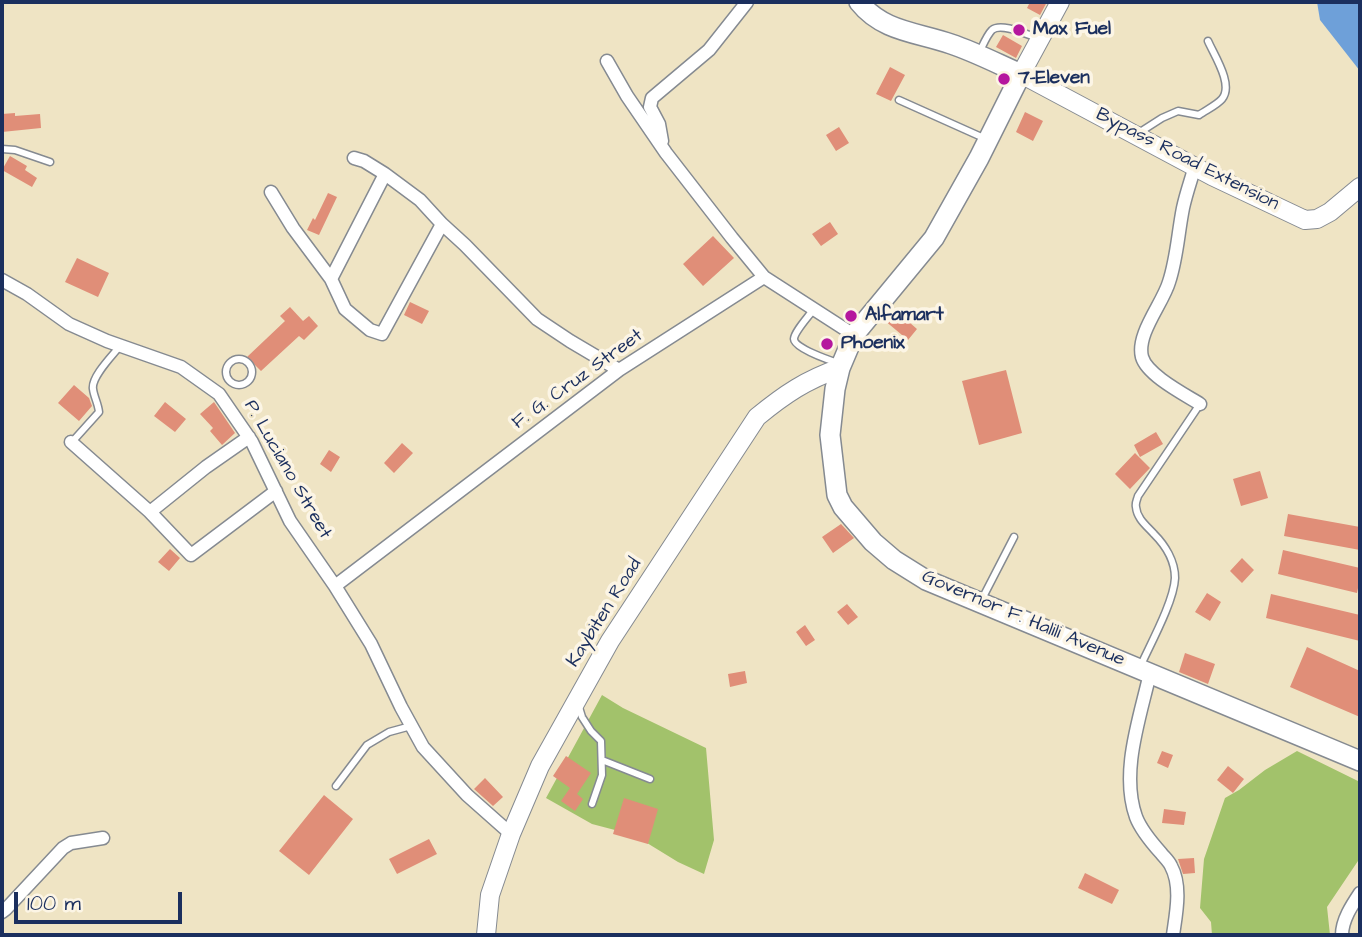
<!DOCTYPE html>
<style>
body{margin:0}
#map{position:relative;width:1362px;height:937px;overflow:hidden;background:#efe4c4;font-family:"Architects Daughter",sans-serif}
canvas{display:block}
.frame{position:absolute;inset:0;border:4px solid #1b2f5e;pointer-events:none}
.scale{position:absolute;left:14px;top:892px;width:168px;height:32px;box-sizing:border-box;border:4px solid #1b2f5e;border-top:0;padding-left:9px;font-size:21px;line-height:24px;white-space:nowrap;color:#1b2f5e;-webkit-text-stroke:5px #fcf5e5;paint-order:stroke}
</style>
<div id="map">
<canvas width="1362" height="937"></canvas>
<div class="frame"></div>
<div class="scale">100 m</div>
</div>
<script>
const c = document.querySelector('canvas').getContext('2d');
c.lineJoin = 'round';
function paint(path, color) {
  c.fillStyle = color;
  c.fill(path, 'evenodd');
}
function strokePath(path, color, width, dash) {
  c.strokeStyle = color;
  c.lineWidth = width;
  c.lineCap = dash ? 'butt' : 'round';
  c.setLineDash(dash || []);
  c.stroke(path);
}
function drawText(font, color, halo, rows, align = 'center') {
  c.font = font + ' "Architects Daughter",sans-serif';
  c.lineWidth = 7;
  c.setLineDash([]);
  c.textBaseline = 'middle';
  c.strokeStyle = halo;
  c.fillStyle = color;
  for (const [text, x, y, turn = 0] of rows) {
    c.save();
    c.translate(x, y);
    c.rotate((+turn || 0) * Math.PI / 180);
    c.textAlign = isNaN(turn) ? turn : align;
    if (halo) c.strokeText(text, 0, 0);
    c.fillText(text, 0, 0);
    c.restore();
  }
}
paint(new Path2D(`
 M602,695l21,13 83,40 8,92 -10,34 -26,-12 -44,-27 -42,-11 -46,-26z
 M1297,751l63,31v76l-33,49 3,28h-118l-1,-13 -11,-14 4,-49 21,-61 14,-8 26,-20z`), '#a2c26b');
paint(new Path2D(`
 M1317,2h43v69l-40,-51z`), '#6ea0d9');
paint(new Path2D(`
 M1030,2h17l-7,13 -13,-7z
 M1003,35l19,11 -6,12 -20,-11z
 M890,67l15,8 -14,26 -15,-7z
 M1025,112l18,9 -10,20 -17,-9z
 M15,113v3l25,-2 1,14 -39,4v-18z
 M839,127l10,16 -13,8 -10,-16z
 M10,156l17,10 -2,4 12,8 -5,9 -30,-17z
 M328,193l9,4 -18,38 -12,-5 6,-12 2,2z
 M830,222l8,12 -17,12 -9,-12z
 M713,236l21,22 -31,28 -20,-22z
 M77,258l32,15 -11,24 -33,-15z
 M410,302l19,9 -7,13 -18,-9z
 M290,307l13,14 6,-5 9,10 -14,14 -5,-4 -38,35 -14,-14 38,-36 -5,-5z
 M894,309l23,20 -9,11 -24,-20z
 M1006,370l16,63 -43,12 -17,-64z
 M74,385l15,13 3,8 -13,15 -21,-18z
 M165,402l21,17 -11,13 -21,-16z
 M214,402l21,31 -13,12 -12,-14 3,-3 -13,-14z
 M1156,432l7,12 -23,13 -6,-12z
 M402,443l11,10 -19,20 -10,-10z
 M329,450l11,7 -9,15 -11,-8z
 M1135,453l15,15 -20,21 -15,-15z
 M1260,471l8,27 -27,8 -8,-27z
 M1288,514l72,13v23l-76,-14z
 M841,524l13,14 -21,15 -11,-16z
 M170,549l10,9 -11,13 -11,-9z
 M1283,550l77,18v10l-3,15 -79,-19z
 M1242,558l12,12 -12,13 -12,-12z
 M1207,593l14,9 -11,19 -15,-9z
 M1271,594l89,21v26l-94,-23z
 M847,604l11,13 -10,8 -11,-13z
 M805,625l10,15 -9,6 -10,-14z
 M1307,647l53,24v46l-70,-30z
 M1185,653l30,11 -7,20 -29,-12z
 M745,671l2,12 -17,4 -2,-13z
 M1162,751l11,4 -5,13 -11,-5z
 M566,756l25,17 -14,21 6,5 -8,12 -14,-10 9,-13 -17,-12z
 M1228,766l16,13 -11,14 -16,-13z
 M485,778l18,19 -10,9 -19,-17z
 M324,795l29,24 -44,56 -30,-24z
 M624,798l34,11 -10,35 -35,-10z
 M1164,809l22,3 -2,13 -22,-2z
 M429,839l8,15 -40,20 -8,-15z
 M1194,858l1,15 -12,1 -5,-15z
 M1085,873l34,17 -7,14 -34,-16z`), '#e08e78');
const lane = new Path2D(`
 M980,51c3,-6 7,-16 12,-21 9,-8 36,5 46,8
 M899,100l87,39
 M1137,134l25,-16 16,-7 21,4c7,-5 18,-10 23,-16 12,-14 -8,-44 -14,-58
 M2,149l13,1 35,12
 M813,310c-4,6 -19,22 -19,29 0,9 35,21 44,24
 M226 372a13 13 0 1 1 26 0a13 13 0 1 1-26 0Z
 M72,442l27,-30c-1,-9 -5,-15 -6,-23 -2,-12 19,-33 27,-43
 M981,601l33,-64
 M1141,665c10,-22 33,-64 34,-87 0,-17 -10,-33 -21,-44 -7,-8 -17,-15 -18,-27 -1,-4 1,-7 2,-11l62,-92
 M578,704l4,13 9,14 10,10 1,34 -10,29
 M602,760l48,19
 M336,786l31,-41 22,-13 22,-6`);
const street = new Path2D(`
 M607,61l20,35 39,57 66,85 32,39 90,58
 M662,141l-3,-17 -9,-17 2,-9 57,-48 38,-48
 M354,158l10,3 21,13 35,26 22,24 23,21 72,74 33,22 49,29
 M1195,166c-4,14 -9,28 -12,42 -5,25 -6,50 -14,74 -6,21 -33,52 -27,75 5,18 42,37 58,47
 M271,192l22,36 38,51 14,30 25,21 12,4 60,-110
 M331,279l54,-105
 M2,280l25,14 42,30 38,17 74,26 38,27 33,48 38,79 45,65 36,58 30,63 22,40 44,48 44,39
 M249,437l-43,30 -56,45 41,43 85,-64
 M71,442l79,70
 M335,586l284,-216 145,-93
 M1150,673c-10,45 -30,99 -14,144 5,13 16,26 25,36 3,4 8,8 10,13 11,20 5,48 2,69
 M2,912l4,-3 57,-61 8,-5 32,-5
 M1342,935c0,-15 10,-30 18,-42`);
const secondary = new Path2D(`
 M1060,2l-39,72 191,102 93,44 12,-1 13,-7 30,-25
 M486,935l4,-40 21,-61 29,-68 70,-125 147,-224c28,-23 49,-37 83,-49`);
const primary = new Path2D(`
 M859,2c24,30 58,30 92,42 24,8 47,20 70,30l-42,84 -45,80 -80,97 -14,33 -5,21 -5,46 7,60 6,12 30,35 21,18 32,20 434,181`);
strokePath(lane, '#858a91', 9);
strokePath(street, '#858a91', 15);
strokePath(secondary, '#858a91', 20);
strokePath(primary, '#858a91', 22);
strokePath(lane, '#fff', 6);
strokePath(street, '#fff', 12);
strokePath(secondary, '#fff', 18);
strokePath(primary, '#fff', 19);
for (const [x, y, r, color] of [
 [1019,30,7,"#b5179e"],
 [1004,79,7,"#b5179e"],
 [851,316,7,"#b5179e"],
 [827,344,7,"#b5179e"]
]) {
  const dot = new Path2D();
  dot.arc(x, y, r, 0, 2 * Math.PI);
  c.fillStyle = color;
  c.fill(dot);
  strokePath(dot, '#fcf5e5', 2.5);
}
drawText('bold 19px', '#1b2f5e', '#fcf5e5', [
 ["Max Fuel",1033,30],
 ["7-Eleven",1018,79],
 ["Alfamart",865,316],
 ["Phoenix",841,344]
], 'left');
drawText('19px', '#1b2f5e', '#fcf5e5', [
 ["Bypass Road Extension",1187,160,27],
 ["F. G. Cruz Street",578,380,-36],
 ["P. Luciano Street",287,470,60],
 ["Kaybiten Road",605,613,-58],
 ["Governor F. Halili Avenue",1023,619,23]
]);
</script>
